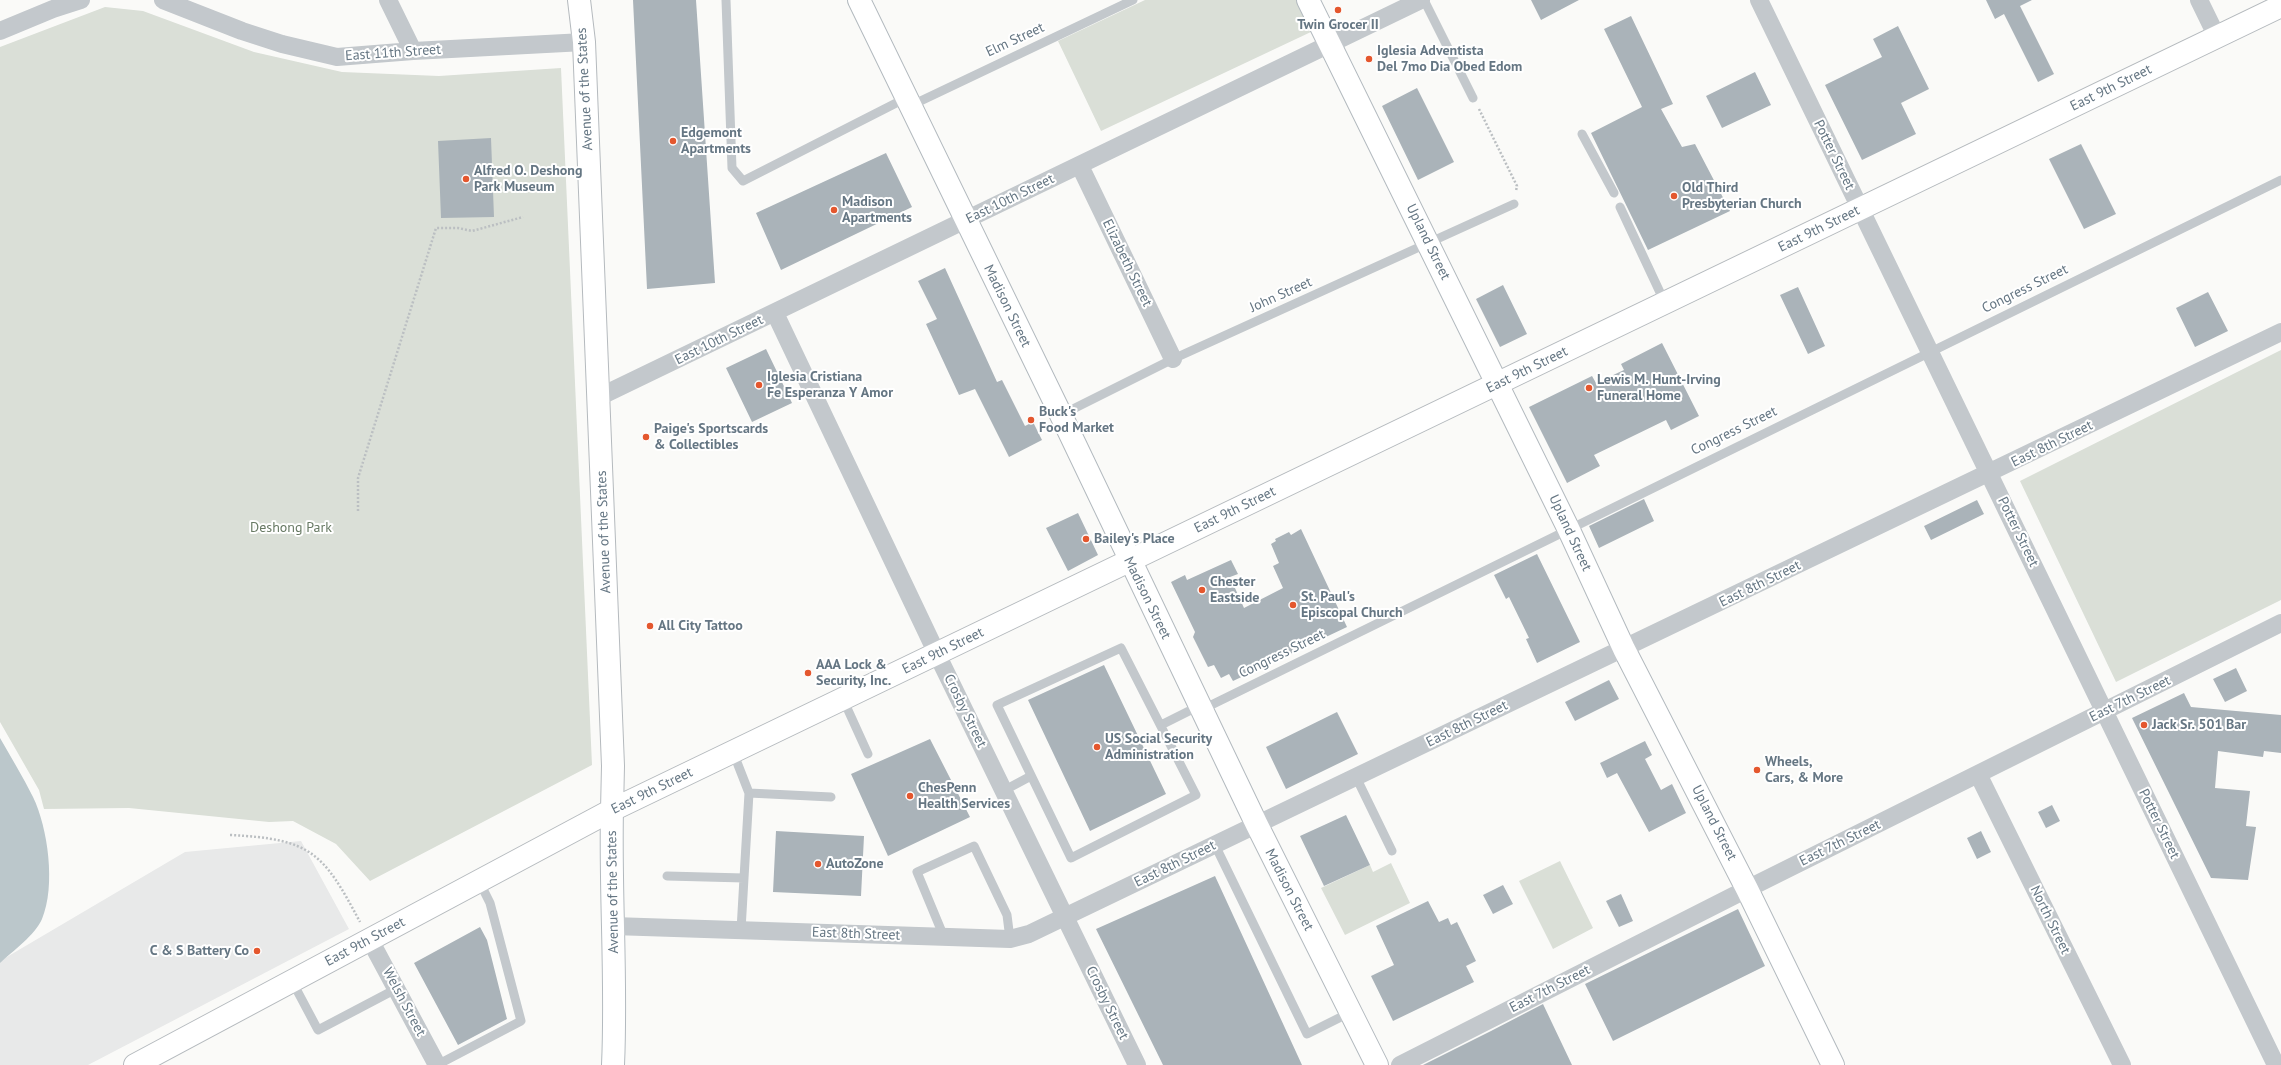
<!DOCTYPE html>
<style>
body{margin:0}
canvas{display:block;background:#fafaf8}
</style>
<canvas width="2281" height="1065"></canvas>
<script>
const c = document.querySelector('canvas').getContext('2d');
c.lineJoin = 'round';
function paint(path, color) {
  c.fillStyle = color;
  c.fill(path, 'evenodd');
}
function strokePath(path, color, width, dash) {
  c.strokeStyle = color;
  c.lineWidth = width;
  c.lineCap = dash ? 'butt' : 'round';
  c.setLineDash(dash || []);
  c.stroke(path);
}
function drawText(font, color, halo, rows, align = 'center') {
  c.font = font + ' "PT Sans",sans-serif';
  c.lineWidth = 4;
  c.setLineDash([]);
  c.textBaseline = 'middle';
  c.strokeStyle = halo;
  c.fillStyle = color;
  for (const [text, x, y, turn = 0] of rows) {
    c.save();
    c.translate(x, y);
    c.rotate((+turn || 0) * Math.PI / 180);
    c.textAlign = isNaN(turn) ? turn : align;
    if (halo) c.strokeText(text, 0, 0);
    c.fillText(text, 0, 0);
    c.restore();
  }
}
paint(new Path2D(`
 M301,841l48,88 -261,136h-88v-104l185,-109z`), '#e8e9e9');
paint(new Path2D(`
 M1145,0h153l15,31 -212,100 -43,-90z
 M105,7l38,4 111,41 88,20 97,4 122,-8 31,697 -222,116 -34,-37 -43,-23 -24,1 -140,-14 -85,1 -5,-19 -39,-68v-675z
 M2281,350v250l-165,82 -96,-201z
 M1560,861l33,67 -40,21 -34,-68z
 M1391,863l19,40 -65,32 -24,-47 49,-23 3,7z`), '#dadfd7');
paint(new Path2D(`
 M0,738c11,19 23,39 33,59 15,31 23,89 9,122 -7,16 -29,32 -42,44z`), '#bbc7cb');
paint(new Path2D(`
 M633,0h63l19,283 -68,6z
 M1531,0h48l-38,20z
 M1986,0h46l-12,6 34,68 -16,8 -34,-68 -9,5z
 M1631,16l42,88 -12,5 21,38 13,-3 35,67 -82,39 -57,-117 51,-26 -38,-78z
 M1898,26l31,63 -28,14 15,31 -54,26 -37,-75 57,-28 -9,-18z
 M1755,72l16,33 -49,23 -16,-32z
 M1417,88l37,74 -36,18 -36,-74z
 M491,138l3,79 -53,1 -3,-77z
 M2081,144l35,70 -32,15 -35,-70z
 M886,153l26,54 -131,63 -25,-57z
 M945,268l52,114 5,-2 23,46 8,-4 9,18 -33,17 -34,-68 -16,6 -33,-71 11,-5 -19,-38z
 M1503,285l24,49 -27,13 -24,-48z
 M1798,287l27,59 -17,8 -28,-59z
 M2208,292l20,39 -33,16 -19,-39z
 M1662,343l37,73 -28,14 -5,-10 -72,35 6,11 -33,17 -38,-76 63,-31 4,7 28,-13 -3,-6z
 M766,349l26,54 -40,19 -26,-54z
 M1644,499l10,22 -55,27 -10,-22z
 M1977,500l7,14 -53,26 -7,-14z
 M1078,513l20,42 -30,16 -22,-43z
 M1301,529l46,98 -114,54 -4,-7 -8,4 -7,-13 -6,2 -15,-30 2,-5 -24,-50 14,-7 2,5 44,-20 7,14 -8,3 14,31 39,-20 -10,-22 6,-3 -8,-19 5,-3 -1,-2 14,-7 2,3z
 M1537,554l43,88 -43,21 -11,-24 3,-1 -20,-41 -3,2 -12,-24z
 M1104,665l62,129 -76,37 -62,-131z
 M2236,668l11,23 -22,11 -12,-23z
 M1609,680l10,19 -44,22 -10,-19z
 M2184,693l7,14 90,8v38l-17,-2 -1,6 -45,-6 -3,37 35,3 -4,35 10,1 -8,53 -37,-2 -79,-160z
 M1337,712l21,42 -72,35 -20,-42z
 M930,739l40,78 -82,39 -37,-82z
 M1645,741l7,14 -7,4 16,31 11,-6 14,29 -37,19 -32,-59 -10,5 -7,-15z
 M2052,805l8,16 -14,7 -8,-16z
 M1346,815l24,50 -46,21 -24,-50z
 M776,831l88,5 -3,60 -88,-4z
 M1981,831l10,21 -14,7 -10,-21z
 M1215,876l87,189h-139l-67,-136z
 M1503,885l10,19 -20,10 -10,-19z
 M1621,894l12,27 -14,6 -13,-26z
 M1428,901l11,21 9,-4 3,7 6,-3 19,39 -10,5 8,16 -81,39 -22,-45 23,-11 -18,-39z
 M1738,909l27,57 -152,75 -28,-57z
 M480,927l7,13 20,79 -49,26 -44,-82z
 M1543,1004l29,61h-149l68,-34z`), '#aab3b9');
const secondary = new Path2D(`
 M859,0l202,415 196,410 120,240
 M1308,0l260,528 56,121 123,240 86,176
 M612,810c-2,85 5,170 1,255`);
const primary = new Path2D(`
 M579,0l5,42 29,724 -1,44
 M135,1065l477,-255 1669,-804`);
strokePath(secondary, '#b3babf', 24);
strokePath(primary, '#b5babe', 24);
strokePath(new Path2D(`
 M1479,109l38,77 -1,5
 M358,511v-33l5,-16 73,-234h22l14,3 51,-14
 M230,835c81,4 93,17 130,87`), '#bbbfc2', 2.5, [2, 2]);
strokePath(new Path2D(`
 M726,0l6,168 11,13 163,-83
 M1424,0l49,98
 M910,106l223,-106
 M1582,134l32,59
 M1620,207l45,96
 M1061,415l112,-56 341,-155
 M1121,648l75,147 -125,63 -74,-153z
 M843,699l25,55
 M1201,710l1080,-530
 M1161,725l38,-19
 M733,752l16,41
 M1356,777l36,74
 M1003,791l28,-15
 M1215,845l92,189 44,-22
 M667,876l77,2 5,-85 82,4
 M741,930l3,-52
 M944,937l-27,-65 57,-26 33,69 3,24
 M292,981l26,49 78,-41
 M437,1065l84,-44 -31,-118 -11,-22`), '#c3c8cc', 9);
strokePath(new Path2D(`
 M163,0l79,31 40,13 55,13 76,-6 171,-9
 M388,0l25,51
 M1759,0l517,1065
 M2199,0l18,37
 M0,31l53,-22 28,-9
 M1080,166l93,193
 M775,313l162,341 200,411
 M599,397l822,-397
 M1978,774l144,291
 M613,926l397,13 19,-5 1252,-602
 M370,940l67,125
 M1400,1065l347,-176 534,-266`), '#c3c8cc', 18);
strokePath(secondary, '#fff', 22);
strokePath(primary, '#fff', 22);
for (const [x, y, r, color] of [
 [1338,10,4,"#e4572e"],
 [1369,59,4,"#e4572e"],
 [673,141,4,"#e4572e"],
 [466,179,4,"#e4572e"],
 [1674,196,4,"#e4572e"],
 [834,210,4,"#e4572e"],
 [759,385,4,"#e4572e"],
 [1589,388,4,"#e4572e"],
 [1031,420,4,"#e4572e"],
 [646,437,4,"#e4572e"],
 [1086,539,4,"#e4572e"],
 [1202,590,4,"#e4572e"],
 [1293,605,4,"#e4572e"],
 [650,626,4,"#e4572e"],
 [808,673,4,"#e4572e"],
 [2144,725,4,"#e4572e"],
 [1097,747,4,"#e4572e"],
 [1757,770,4,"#e4572e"],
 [910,796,4,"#e4572e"],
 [818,864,4,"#e4572e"],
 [257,951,4,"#e4572e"]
]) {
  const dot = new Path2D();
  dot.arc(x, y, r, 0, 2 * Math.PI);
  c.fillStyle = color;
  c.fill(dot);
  strokePath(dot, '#fff', 1.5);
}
drawText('bold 14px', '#657683', '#fff', [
 ["Twin Grocer II",1338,25,"center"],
 ["Iglesia Adventista",1377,51],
 ["Del 7mo Dia Obed Edom",1377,67],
 ["Edgemont",681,133],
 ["Apartments",681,149],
 ["Alfred O. Deshong",474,171],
 ["Park Museum",474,187],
 ["Old Third",1682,188],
 ["Presbyterian Church",1682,204],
 ["Madison",842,202],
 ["Apartments",842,218],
 ["Iglesia Cristiana",767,377],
 ["Fe Esperanza Y Amor",767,393],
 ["Lewis M. Hunt-Irving",1597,380],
 ["Funeral Home",1597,396],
 ["Buck's",1039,412],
 ["Food Market",1039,428],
 ["Paige's Sportscards",654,429],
 ["& Collectibles",654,445],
 ["Bailey's Place",1094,539],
 ["Chester",1210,582],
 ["Eastside",1210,598],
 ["St. Paul's",1301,597],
 ["Episcopal Church",1301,613],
 ["All City Tattoo",658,626],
 ["AAA Lock &",816,665],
 ["Security, Inc.",816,681],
 ["Jack Sr. 501 Bar",2152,725],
 ["US Social Security",1105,739],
 ["Administration",1105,755],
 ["Wheels,",1765,762],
 ["Cars, & More",1765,778],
 ["ChesPenn",918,788],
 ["Health Services",918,804],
 ["AutoZone",826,864],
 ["C & S Battery Co",249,951,"right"]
], 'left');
drawText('14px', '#657683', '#fff', [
 ["Elm Street",1015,40,-25],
 ["East 11th Street",393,53,-4],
 ["East 9th Street",2111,88,-26],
 ["Avenue of the States",585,89,-93],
 ["Potter Street",1834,155,64],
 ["East 10th Street",1010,199,-26],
 ["East 9th Street",1819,229,-26],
 ["Upland Street",1428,242,64],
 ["Elizabeth Street",1127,263,64],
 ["Congress Street",2025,289,-26],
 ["John Street",1281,295,-24],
 ["Madison Street",1007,306,64],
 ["East 10th Street",719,340,-26],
 ["East 9th Street",1527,370,-26],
 ["Congress Street",1734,431,-26],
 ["East 8th Street",2052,444,-26],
 ["East 9th Street",1235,510,-26],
 ["Avenue of the States",604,532,-92],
 ["Potter Street",2018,532,64],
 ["Upland Street",1570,533,65],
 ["East 8th Street",1760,584,-26],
 ["Madison Street",1147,598,64],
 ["East 9th Street",943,651,-26],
 ["Congress Street",1282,654,-26],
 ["East 7th Street",2130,699,-26],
 ["Crosby Street",965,711,64],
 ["East 8th Street",1467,724,-26],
 ["East 9th Street",652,791,-26],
 ["Upland Street",1714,823,63],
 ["Potter Street",2159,824,64],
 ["East 7th Street",1840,843,-26],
 ["East 8th Street",1175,864,-26],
 ["Madison Street",1289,890,63],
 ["Avenue of the States",613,892,-91],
 ["North Street",2050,920,64],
 ["East 8th Street",856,934,2],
 ["East 9th Street",365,942,-28],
 ["East 7th Street",1550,989,-27],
 ["Welsh Street",404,1002,62],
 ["Crosby Street",1107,1003,64]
]);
drawText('14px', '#687a64', '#fff', [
 ["Deshong Park",291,528]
]);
</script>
